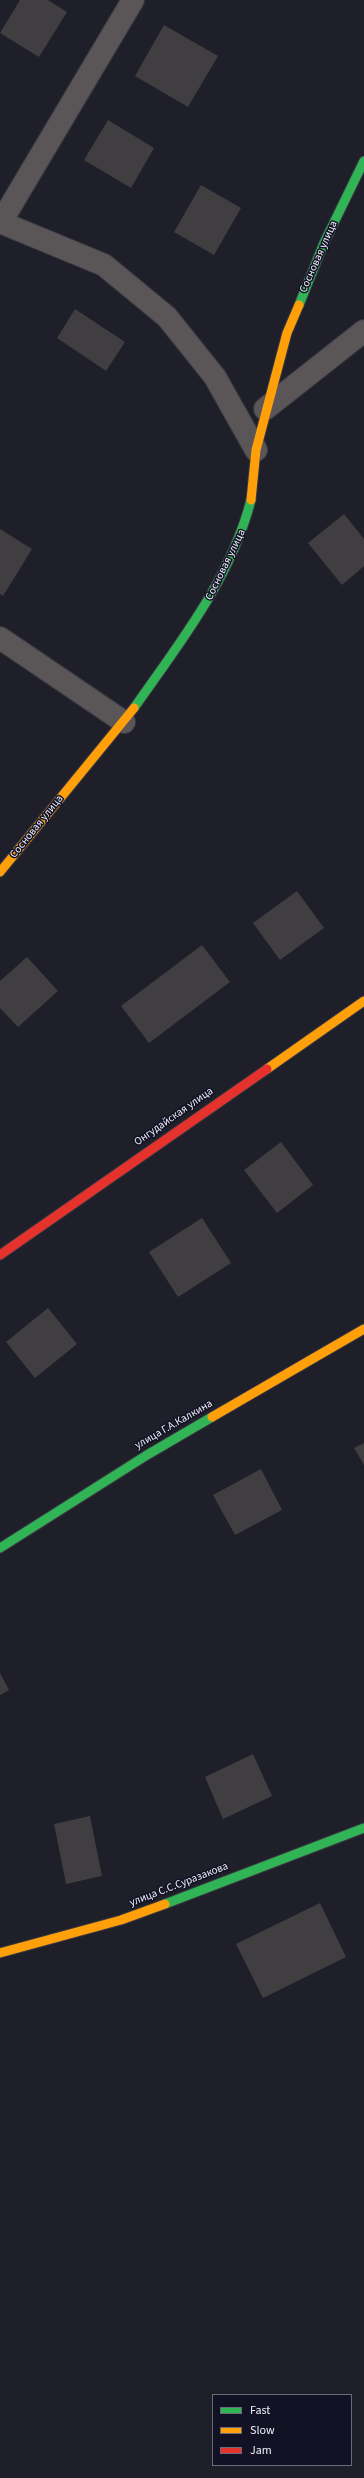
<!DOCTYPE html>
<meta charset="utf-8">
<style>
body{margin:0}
#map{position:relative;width:364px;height:2478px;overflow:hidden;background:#1f1f2a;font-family:"Source Sans 3",sans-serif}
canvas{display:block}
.legend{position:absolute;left:212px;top:2394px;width:140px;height:72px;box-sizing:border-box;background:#121224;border:1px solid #6a6a7a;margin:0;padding:5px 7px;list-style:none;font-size:12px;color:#eeeefc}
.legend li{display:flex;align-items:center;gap:8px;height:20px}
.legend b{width:20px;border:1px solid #6a6a7a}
</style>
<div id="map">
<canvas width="364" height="2478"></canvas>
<ul class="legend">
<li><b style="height:5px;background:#30b455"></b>Fast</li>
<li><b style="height:5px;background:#ff9f0a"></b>Slow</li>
<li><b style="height:5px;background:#e5322d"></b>Jam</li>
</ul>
</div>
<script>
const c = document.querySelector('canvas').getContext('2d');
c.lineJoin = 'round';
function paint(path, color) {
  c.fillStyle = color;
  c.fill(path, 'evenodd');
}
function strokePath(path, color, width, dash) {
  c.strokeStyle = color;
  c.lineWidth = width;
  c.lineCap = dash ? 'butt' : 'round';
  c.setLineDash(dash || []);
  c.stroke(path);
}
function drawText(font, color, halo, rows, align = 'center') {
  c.font = font + ' "Source Sans 3",sans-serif';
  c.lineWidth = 3;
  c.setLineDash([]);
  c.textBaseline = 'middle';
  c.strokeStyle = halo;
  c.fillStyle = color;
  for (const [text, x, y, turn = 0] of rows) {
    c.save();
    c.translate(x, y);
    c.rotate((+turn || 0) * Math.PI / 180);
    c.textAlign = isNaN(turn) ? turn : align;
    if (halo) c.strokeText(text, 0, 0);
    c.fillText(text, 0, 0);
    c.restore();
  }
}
paint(new Path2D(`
 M20,0h28l19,12 -28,45 -39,-24z
 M164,25l54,31 -30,51 -53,-31z
 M108,120l46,28 -23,40 -47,-28z
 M201,185l40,23 -27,47 -40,-23z
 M75,309l50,33 -19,29 -49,-33z
 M344,514l20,25v27l-22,19 -34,-42z
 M0,529l32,20 -29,47 -3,-2z
 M297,891l27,37 -44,32 -27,-37z
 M202,945l28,37 -81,61 -28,-37z
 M27,957l31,34 -40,36 -18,-19v-27z
 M281,1142l32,43 -36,28 -33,-43z
 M202,1218l29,45 -53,34 -29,-45z
 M48,1308l29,36 -42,34 -29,-36z
 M364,1443v22l-10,-17z
 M261,1469l21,41 -47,25 -22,-40z
 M0,1673l9,17 -9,5z
 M253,1754l19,42 -49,23 -18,-42z
 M90,1816l12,60 -36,8 -12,-60z
 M320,1903l26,54 -83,41 -27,-54z`), '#413e41');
const street = new Path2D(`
 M0,222l104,43 63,52 48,60 41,73
 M1,222l132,-222
 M265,409l99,-78
 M0,638l124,84`);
const fast = new Path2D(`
 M299,305l25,-62 40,-82
 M134,708c46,-66 96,-128 117,-208
 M0,1548l147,-93 65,-38
 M165,1904l199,-76`);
const slow = new Path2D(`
 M251,500l5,-50 31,-117 12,-28
 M0,872l134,-164
 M267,1069l97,-68
 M212,1417l152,-88
 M0,1953l121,-33 44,-16`);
const jam = new Path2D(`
 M0,1255l267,-186`);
strokePath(street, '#393942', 24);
strokePath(fast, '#393942', 11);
strokePath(slow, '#393942', 11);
strokePath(jam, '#393942', 11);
strokePath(street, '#5a5658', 22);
strokePath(fast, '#30b455', 9);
strokePath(slow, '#ff9f0a', 9);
strokePath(jam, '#e5322d', 9);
drawText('11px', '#eeeefc', '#121224', [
 ["Сосновая улица",319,257,-66],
 ["Сосновая улица",226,565,-64],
 ["Сосновая улица",37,827,-51],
 ["Онгудайская улица",174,1117,-35],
 ["улица Г.А.Калкина",174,1425,-30],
 ["улица С.С.Суразакова",179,1885,-21]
]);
</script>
